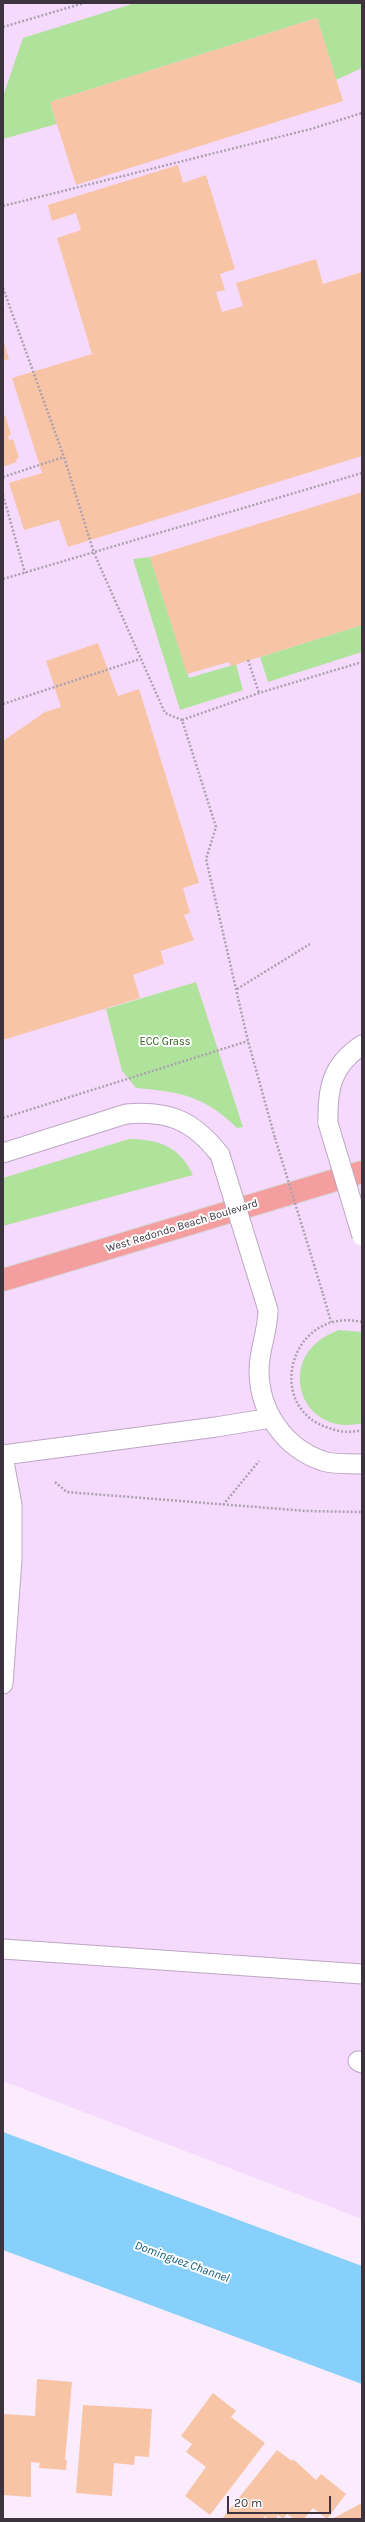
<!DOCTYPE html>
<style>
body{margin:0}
#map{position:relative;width:365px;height:2522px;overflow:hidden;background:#faebfd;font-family:Karla,sans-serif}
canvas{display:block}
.frame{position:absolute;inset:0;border:4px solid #3c333f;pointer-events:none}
.scale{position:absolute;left:227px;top:2496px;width:104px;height:18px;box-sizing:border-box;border:2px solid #3c333f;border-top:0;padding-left:5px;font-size:12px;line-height:14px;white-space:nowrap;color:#3c333f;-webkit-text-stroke:3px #fefefe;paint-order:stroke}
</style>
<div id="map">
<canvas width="365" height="2522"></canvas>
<div class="frame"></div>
<div class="scale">20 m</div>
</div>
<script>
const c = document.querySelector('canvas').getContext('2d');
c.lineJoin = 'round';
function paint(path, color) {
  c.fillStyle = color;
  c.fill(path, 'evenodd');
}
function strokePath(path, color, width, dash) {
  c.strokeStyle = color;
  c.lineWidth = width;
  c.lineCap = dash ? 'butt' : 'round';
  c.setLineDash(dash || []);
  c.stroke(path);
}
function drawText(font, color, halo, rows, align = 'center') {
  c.font = font + ' Karla,sans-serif';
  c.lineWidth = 4;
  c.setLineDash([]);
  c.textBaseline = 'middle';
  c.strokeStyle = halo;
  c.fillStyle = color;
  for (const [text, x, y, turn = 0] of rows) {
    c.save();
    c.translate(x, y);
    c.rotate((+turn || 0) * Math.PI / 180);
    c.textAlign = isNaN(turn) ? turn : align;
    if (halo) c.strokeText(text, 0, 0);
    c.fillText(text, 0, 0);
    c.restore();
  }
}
paint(new Path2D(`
 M3,3h359v2216l-359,-138z`), '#f6dafe');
paint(new Path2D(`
 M135,3h227v65l-26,12 -19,-62 -267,84 7,22 -54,15v-43l20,-58z
 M150,557l39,121 47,-14 7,26 -63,20 -47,-151z
 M362,625v27l-94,30 -8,-25z
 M196,982l47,145 -6,1c-33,-32 -56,-36 -101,-40l-14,-17 -16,-62z
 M129,1139c30,0 51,8 64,36l-190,51v-48z
 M339,1330l23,2v91c-62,16 -91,-69 -23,-93z`), '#afe39c');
paint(new Path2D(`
 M3,2132l359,134v118l-359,-134z`), '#87d0fb');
paint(new Path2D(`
 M317,18l26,83 -267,84 -26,-83z
 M178,165l5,18 23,-8 29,94 -15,5 5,16 -9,2 6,20 21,-6 -7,-23 80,-24 7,25 39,-12v184l-294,91 -9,-27 -35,10 -15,-47 33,-10 -30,-95 80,-24 -35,-116 24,-8 -5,-17 -24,8 -4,-16z
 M3,339l6,20 -6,2z
 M5,415l6,20 -3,1 1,4 4,-1 6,19 -3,1 1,3 -14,5v-51z
 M362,492v133l-131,41 -2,-4 -42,12 -37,-117z
 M98,643l20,53 21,-7 60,194 -16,5 7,25 -6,2 10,25 -33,11 3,13 -31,11 7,23 -137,42v-299l42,-29 16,-5 -15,-46z
 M37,2379l35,3 -7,78h2l-1,10 -27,-2 1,-5 -9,-1v35l-28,-2v-81l32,2z
 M213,2393l23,18 -5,6 34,26 -55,72 -25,-19 21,-29 -20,-15 6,-8 -11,-8z
 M83,2405l69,4 -3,48 -14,-1 -1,9 -20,-2 -2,33 -36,-3z
 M277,2450l15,11 1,-2 23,21 5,-6 25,20 -19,25 -14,-11 -9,11h-10l-7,-5 -4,5 -5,-4 -2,4h-8l-3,-3 -3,3h-40z
 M362,2503v16h-30z`), '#f7c5a6');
const service = new Path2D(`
 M328,1123c-1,-35 4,-58 34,-78
 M3,1153l123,-39c43,-4 68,7 94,41
 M268,1310c0,21 -9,40 -9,60 0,41 25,78 64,91 11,4 27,2 39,3
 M3,1455l213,-28 55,-9
 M3,1456l9,49v54l-9,125
 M3,1949l359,25
 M358,2061l4,2`);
const primary = new Path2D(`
 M3,1280l359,-108`);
strokePath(service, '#bca6c3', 21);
strokePath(primary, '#d8d6d9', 24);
strokePath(new Path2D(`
 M3,27l81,-24
 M3,206l308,-77 51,-16
 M3,288l61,169 30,96 71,160 17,7 34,107 -10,32 42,182 27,97
 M3,477l61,-20
 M3,495l22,78
 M3,579l359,-106
 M248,660l11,33
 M3,704l137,-45
 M182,720l77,-27 103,-31
 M237,989l73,-45
 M3,1118l245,-77
 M323,1294l8,28
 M362,1322c-72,-16 -99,86 -33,106 10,4 22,5 33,2
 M55,1482l12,10 240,19 55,1
 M223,1505l36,-44`), '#ada1b0', 2.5, [2, 2]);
strokePath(service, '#fff', 19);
strokePath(primary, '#f59ea0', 22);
const serviceBridge = new Path2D(`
 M328,1123l34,113
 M220,1155l48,155`);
strokePath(serviceBridge, '#bca6c3', 21, []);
strokePath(new Path2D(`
 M275,1138l48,156`), '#ada1b0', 2.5, [2, 2]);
strokePath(serviceBridge, '#fff', 19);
drawText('11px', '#316418', '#fefefe', [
 ["ECC Grass",165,1042]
]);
drawText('11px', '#3c333f', '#fefefe', [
 ["West Redondo Beach Boulevard",182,1226,-17]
]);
drawText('italic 12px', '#07567a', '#fefefe', [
 ["Dominguez Channel",182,2262,20]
]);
</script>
